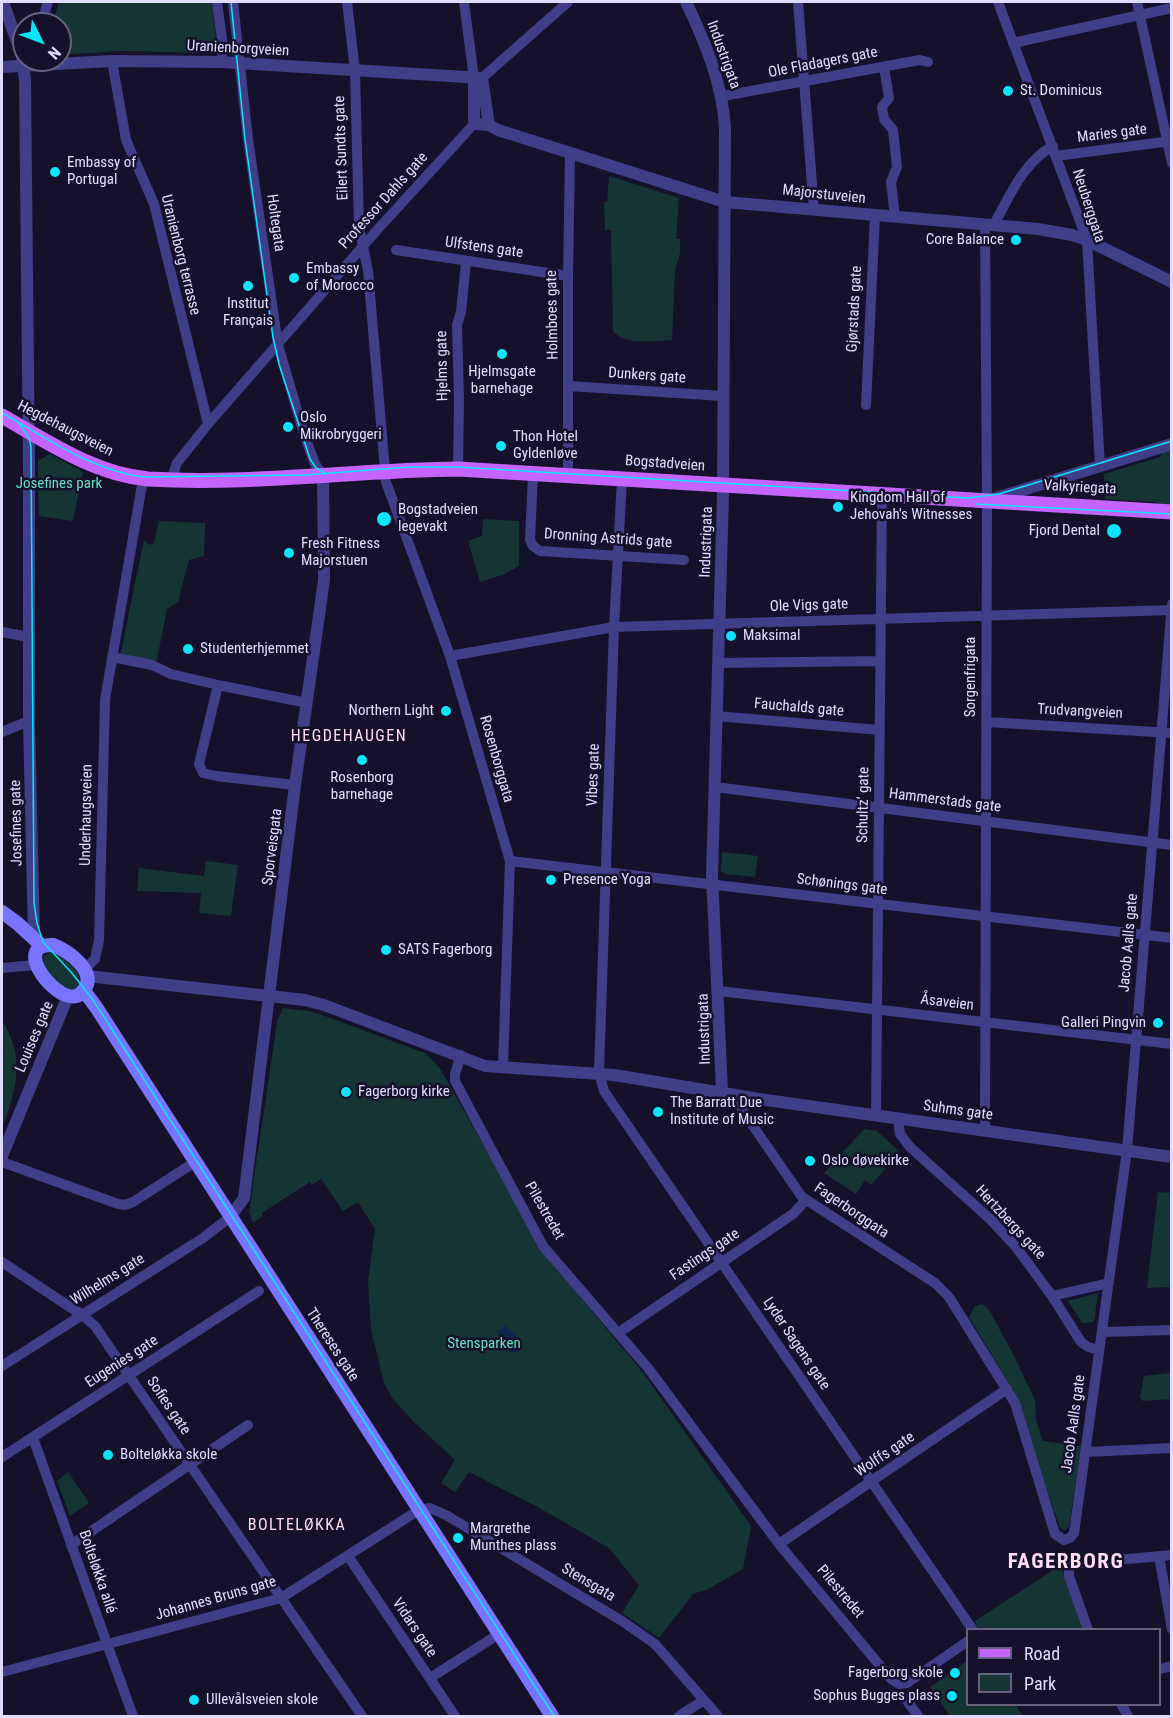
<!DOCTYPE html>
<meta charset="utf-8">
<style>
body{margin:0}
#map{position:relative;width:1173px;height:1718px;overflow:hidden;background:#16112b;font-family:"Roboto Condensed",sans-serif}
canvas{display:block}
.frame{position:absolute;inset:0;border:3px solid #e0dcff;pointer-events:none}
.legend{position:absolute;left:966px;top:1628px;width:195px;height:78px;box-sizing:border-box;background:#16112b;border:2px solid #676280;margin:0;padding:8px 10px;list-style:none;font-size:18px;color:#e0dcff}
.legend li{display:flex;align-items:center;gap:12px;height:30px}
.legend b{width:30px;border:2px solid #676280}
.north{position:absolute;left:12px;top:12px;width:60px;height:60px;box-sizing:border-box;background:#16112b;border:2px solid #676280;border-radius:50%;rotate:132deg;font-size:16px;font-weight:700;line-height:24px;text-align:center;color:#e0dcff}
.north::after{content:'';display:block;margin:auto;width:21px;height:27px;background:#0ae4fc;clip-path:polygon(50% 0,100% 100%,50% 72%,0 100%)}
</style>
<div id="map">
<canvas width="1173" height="1718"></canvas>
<div class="frame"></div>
<ul class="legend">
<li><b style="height:8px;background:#c464fd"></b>Road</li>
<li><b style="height:16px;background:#143534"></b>Park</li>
</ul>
<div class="north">N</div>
</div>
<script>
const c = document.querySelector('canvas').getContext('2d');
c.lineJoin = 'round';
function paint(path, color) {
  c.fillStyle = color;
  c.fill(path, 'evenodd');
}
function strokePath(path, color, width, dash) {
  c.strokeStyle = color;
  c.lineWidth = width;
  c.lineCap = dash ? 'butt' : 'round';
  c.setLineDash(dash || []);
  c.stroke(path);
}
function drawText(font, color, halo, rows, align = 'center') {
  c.font = font + ' "Roboto Condensed",sans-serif';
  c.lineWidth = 5;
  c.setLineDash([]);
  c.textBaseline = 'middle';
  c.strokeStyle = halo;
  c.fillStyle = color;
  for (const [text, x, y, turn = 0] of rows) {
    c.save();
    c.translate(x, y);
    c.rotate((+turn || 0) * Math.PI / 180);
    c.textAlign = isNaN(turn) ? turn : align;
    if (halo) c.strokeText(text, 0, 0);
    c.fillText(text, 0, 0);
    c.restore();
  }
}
paint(new Path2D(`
 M59,2h153l5,47 -3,3 -6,1 -87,-2 -61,4v-31h-8z
 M609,176l70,22 -3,41h4v14l-5,17 -3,70c-18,1 -47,6 -59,-9l-2,-101h-6l-1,-28h3z
 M1171,450v53l-3,3 -9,-1 -3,-3 -51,-3 -1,-25 56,-17 3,-5z
 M50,454l33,18 -10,49 -34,-5 -1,-55z
 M483,519l36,2v45l-14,8 -25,8 -12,-41 14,-5z
 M159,521l46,2 -1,33 -15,4 -11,42 -11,7 -11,55 -36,-8 24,-116 6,5 4,-2z
 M722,852l36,4 -3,21 -29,-3 -5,-3z
 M206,861l32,4 -7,51 -32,-3 2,-20 -64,-2 2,-23 65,8z
 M52,952c13,5 35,21 25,37 -16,2 -36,-18 -33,-34z
 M283,1008l26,3 16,5 102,38 14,16 82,145 13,29 108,130 107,152 -8,43 -35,20 -15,5 -34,44 -37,-25 17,-28 -30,-37 -75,-43 -65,-33 -14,20 -14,-9 14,-23 -41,-38 -21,-23 -9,-16 -13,-54 -3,-48 7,-52 -17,-27 -15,9 -22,-32 -9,6 -2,-3 -48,31 1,3 -10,7 -4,-11 28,-190z
 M2,1020c23,37 15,70 0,108z
 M864,1129l13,2 23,21 -29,33 -6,-5 -9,14 -32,-21z
 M1158,1192l13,1v94l-24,1z
 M1098,1293l-4,29 -12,1 -14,-22z
 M982,1304l6,4 25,46 22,46 1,20 7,21 38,5 -12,81 -4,3 -5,-2 -47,-138 -44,-73 6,-11z
 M1171,1373v26l-28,2 -3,-4 4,-21z
 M68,1472l21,31 -19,13 -13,-35z
 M1061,1565l21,64h-104l-3,-8z
 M967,1661l1,43 47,1 8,11h-73l-20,-29z`), '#143534');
paint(new Path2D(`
 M505,1325l17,16v7l-4,4c-12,2 -16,-11 -21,-20z`), '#0e254e');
strokePath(new Path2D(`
 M217,2l6,45 -2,15
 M233,2l15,137 30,206 26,89 11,30 8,12
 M347,2l8,69 4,156 9,44 18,211 64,174 60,205 -7,206
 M464,2l10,76
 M798,2l16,208
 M998,2l89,238 13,226
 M1137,2l35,161
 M41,24l7,-22
 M1013,43l159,-35
 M112,61l14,79 28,64 54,220
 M884,67l5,31 -7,9 2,12 9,11 4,37 -6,15 4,35
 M482,78l86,-76
 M723,96l197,-36 8,2
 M1056,156l115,-15
 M985,225l2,278 -2,627
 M993,226c16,-28 30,-64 60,-80
 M396,250l172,26
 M569,386l153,10
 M866,405l9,-190
 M458,469l1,-69 -2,-75 4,-13 5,-50
 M533,473l-3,67 3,6 7,5 144,9
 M568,476v-200l2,-122
 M622,479l-8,148 -15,446 5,18 369,539
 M171,480l6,-17 31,-39 170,-195 96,-105
 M2,632l27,5
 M450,656l164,-29 558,-17
 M112,657l40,8 19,9 47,11
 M718,663l162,-2
 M716,716l164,14
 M986,722l186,11
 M2,732l27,-11
 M295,785l-79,-9 -13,-3 -4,-9 19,-79 89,18
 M715,787l457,58
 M510,861l662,77
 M2,968l34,-3
 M84,970l11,-11 4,-19 6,-240 38,-221
 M719,991l453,53
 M461,1055l-6,19v7l88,165 105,122 131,176 112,135 8,5 8,-1 61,-42
 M740,1095l2,15 60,87 133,86 14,14 66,106 40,131 9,6 6,-2 4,-5 53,-383 45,-546
 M876,1114l6,-618
 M898,1119l2,15 10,13 81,73 25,27 36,49 29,46 7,5 11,3
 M2,1162l116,42 7,1 8,-3 62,-40
 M2,1262l80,53 13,11 267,390
 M1052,1296l57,-13
 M1102,1332l70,-2
 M618,1333l175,-119 13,-14
 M2,1366l201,-128 27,-21
 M33,1438l100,278
 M1086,1452l86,-4
 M2,1457l257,-166
 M779,1544l228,-155
 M71,1545l177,-120
 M348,1556l107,160
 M1159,1556l13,73
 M1088,1630l-19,-54v-9l3,-3 100,-9
 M1160,1669l12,-3
 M2,1672l279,-74 138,-88 11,-2 16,7 176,106 33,23 63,72
 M430,1678l69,-44
 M905,1698l13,18
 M1121,1704l7,12
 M679,1716l25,-16`), '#403d89', 10);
strokePath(new Path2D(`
 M3,2l19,54 3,25 4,383v257l5,217
 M686,2c19,40 36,80 39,125l-2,368 -11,381 10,215
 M2,67l110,-6 109,1 261,16 7,47
 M474,78v46l15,1 9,5 227,72 313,27 34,6 15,5 85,42
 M993,499l179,-55
 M87,976l218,24 19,5 161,61 129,9 145,24 413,58
 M2,1156l66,-160
 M230,1217l14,-19 51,-413 29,-205 -1,-104`), '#403d89', 12);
strokePath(new Path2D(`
 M2,912l15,11 25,23
 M53,945c15,5 48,29 29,47 -3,4 -8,5 -13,4 -21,-4 -55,-52 -16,-51z
 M84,991l12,16 456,709`), '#7874fd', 14);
strokePath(new Path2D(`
 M2,416c46,26 92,58 146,63 103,6 207,-9 310,-10l714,43`), '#c464fd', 15);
strokePath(new Path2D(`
 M231,2l14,137 28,198 6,27 31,95 6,9 11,6
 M2,413c45,25 89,57 141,64l162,-2 104,-8h49l510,31 31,-4 173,-53
 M18,422l11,16 2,9 3,456 3,20 6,19 28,30 22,28 461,716
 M976,504l196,10`), '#0ae4fc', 1.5);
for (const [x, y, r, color] of [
 [1008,91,6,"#0ae4fc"],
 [55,172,6,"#0ae4fc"],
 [1016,240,6,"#0ae4fc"],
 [294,278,6,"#0ae4fc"],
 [248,286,6,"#0ae4fc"],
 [502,354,6,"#0ae4fc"],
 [288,427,6,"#0ae4fc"],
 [501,446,6,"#0ae4fc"],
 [838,507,6,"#0ae4fc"],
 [384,519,8,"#0ae4fc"],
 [1114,531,8,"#0ae4fc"],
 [289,553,6,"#0ae4fc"],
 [731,636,6,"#0ae4fc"],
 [188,649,6,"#0ae4fc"],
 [446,711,6,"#0ae4fc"],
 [362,760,6,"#0ae4fc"],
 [551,880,6,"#0ae4fc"],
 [386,950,6,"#0ae4fc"],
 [1158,1023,6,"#0ae4fc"],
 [346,1092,6,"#0ae4fc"],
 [658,1112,6,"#0ae4fc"],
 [810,1161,6,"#0ae4fc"],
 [108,1455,6,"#0ae4fc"],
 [458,1538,6,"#0ae4fc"],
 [955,1673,6,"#0ae4fc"],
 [952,1696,6,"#0ae4fc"],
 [194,1700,6,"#0ae4fc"]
]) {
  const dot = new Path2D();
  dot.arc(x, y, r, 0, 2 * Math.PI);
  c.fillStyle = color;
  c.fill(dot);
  strokePath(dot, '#16112b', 2);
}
drawText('15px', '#e0dcff', '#16112b', [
 ["Uranienborgveien",238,49,3],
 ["Industrigata",723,55,70],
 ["Ole Fladagers gate",823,63,-11],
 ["Maries gate",1112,134,-7],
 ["Eilert Sundts gate",342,148,-92],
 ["Majorstuveien",824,195,6],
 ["Professor Dahls gate",384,201,-48],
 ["Neuberggata",1088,206,72],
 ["Holtegata",275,223,82],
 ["Ulfstens gate",484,248,8],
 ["Uranienborg terrasse",180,255,76],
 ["Gjørstads gate",855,309,-87],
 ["Holmboes gate",553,315,-91],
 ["Hjelms gate",443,366,-91],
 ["Dunkers gate",647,376,4],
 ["Hegdehaugsveien",65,429,27],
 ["Bogstadveien",665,464,4],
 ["Valkyriegata",1080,488,3],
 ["Dronning Astrids gate",608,539,4],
 ["Industrigata",707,542,-88],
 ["Ole Vigs gate",809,606,-2],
 ["Sorgenfrigata",971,677,-90],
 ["Fauchalds gate",799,708,5],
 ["Trudvangveien",1080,712,3],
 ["Rosenborggata",496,759,74],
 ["Vibes gate",594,775,-88],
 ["Hammerstads gate",945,801,7],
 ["Schultz’ gate",864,805,-89],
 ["Underhaugsveien",87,815,-89],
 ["Josefines gate",17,823,-91],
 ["Sporveisgata",273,847,-83],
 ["Schønings gate",842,885,7],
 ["Jacob Aalls gate",1129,943,-85],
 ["Åsaveien",947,1003,7],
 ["Industrigata",705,1029,-92],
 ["Louises gate",35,1037,-67],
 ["Suhms gate",958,1111,8],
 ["Pilestredet",544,1211,60],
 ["Fagerborggata",851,1211,34],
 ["Hertzbergs gate",1010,1223,47],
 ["Fastings gate",705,1255,-34],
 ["Wilhelms gate",108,1280,-32],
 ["Lyder Sagens gate",796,1344,56],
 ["Thereses gate",332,1345,57],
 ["Eugenies gate",122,1362,-33],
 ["Sofies gate",168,1406,56],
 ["Jacob Aalls gate",1074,1424,-82],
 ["Wolffs gate",885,1455,-34],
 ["Bolteløkka allé",97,1572,71],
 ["Stensgata",588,1583,31],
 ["Pilestredet",840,1592,50],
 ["Johannes Bruns gate",216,1599,-16],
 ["Vidars gate",414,1628,56]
]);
drawText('15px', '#e0dcff', '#16112b', [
 ["St. Dominicus",1020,91],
 ["Embassy of",67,163],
 ["Portugal",67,180],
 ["Core Balance",1004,240,"right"],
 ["Embassy",306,269],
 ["of Morocco",306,286],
 ["Institut",248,304,"center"],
 ["Français",248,321,"center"],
 ["Hjelmsgate",502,372,"center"],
 ["barnehage",502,389,"center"],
 ["Oslo",300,418],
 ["Mikrobryggeri",300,435],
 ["Thon Hotel",513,437],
 ["Gyldenløve",513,454],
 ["Kingdom Hall of",850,498],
 ["Jehovah's Witnesses",850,515],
 ["Bogstadveien",398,510],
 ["legevakt",398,527],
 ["Fjord Dental",1100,531,"right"],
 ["Fresh Fitness",301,544],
 ["Majorstuen",301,561],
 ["Maksimal",743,636],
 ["Studenterhjemmet",200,649],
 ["Northern Light",434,711,"right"],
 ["Rosenborg",362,778,"center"],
 ["barnehage",362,795,"center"],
 ["Presence Yoga",563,880],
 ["SATS Fagerborg",398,950],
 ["Galleri Pingvin",1146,1023,"right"],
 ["Fagerborg kirke",358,1092],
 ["The Barratt Due",670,1103],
 ["Institute of Music",670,1120],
 ["Oslo døvekirke",822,1161],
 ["Bolteløkka skole",120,1455],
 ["Margrethe",470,1529],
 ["Munthes plass",470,1546],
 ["Fagerborg skole",943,1673,"right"],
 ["Sophus Bugges plass",940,1696,"right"],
 ["Ullevålsveien skole",206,1700]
], 'left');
drawText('15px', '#66e0c2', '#16112b', [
 ["Josefines park",59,484],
 ["Stensparken",484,1344]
]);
c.letterSpacing = '1.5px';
drawText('16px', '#ffdef3', '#16112b', [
 ["HEGDEHAUGEN",349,737],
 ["BOLTELØKKA",297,1526]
]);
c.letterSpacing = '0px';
c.letterSpacing = '1.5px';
drawText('bold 21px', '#ffdef3', '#16112b', [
 ["FAGERBORG",1066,1563]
]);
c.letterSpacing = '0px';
</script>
